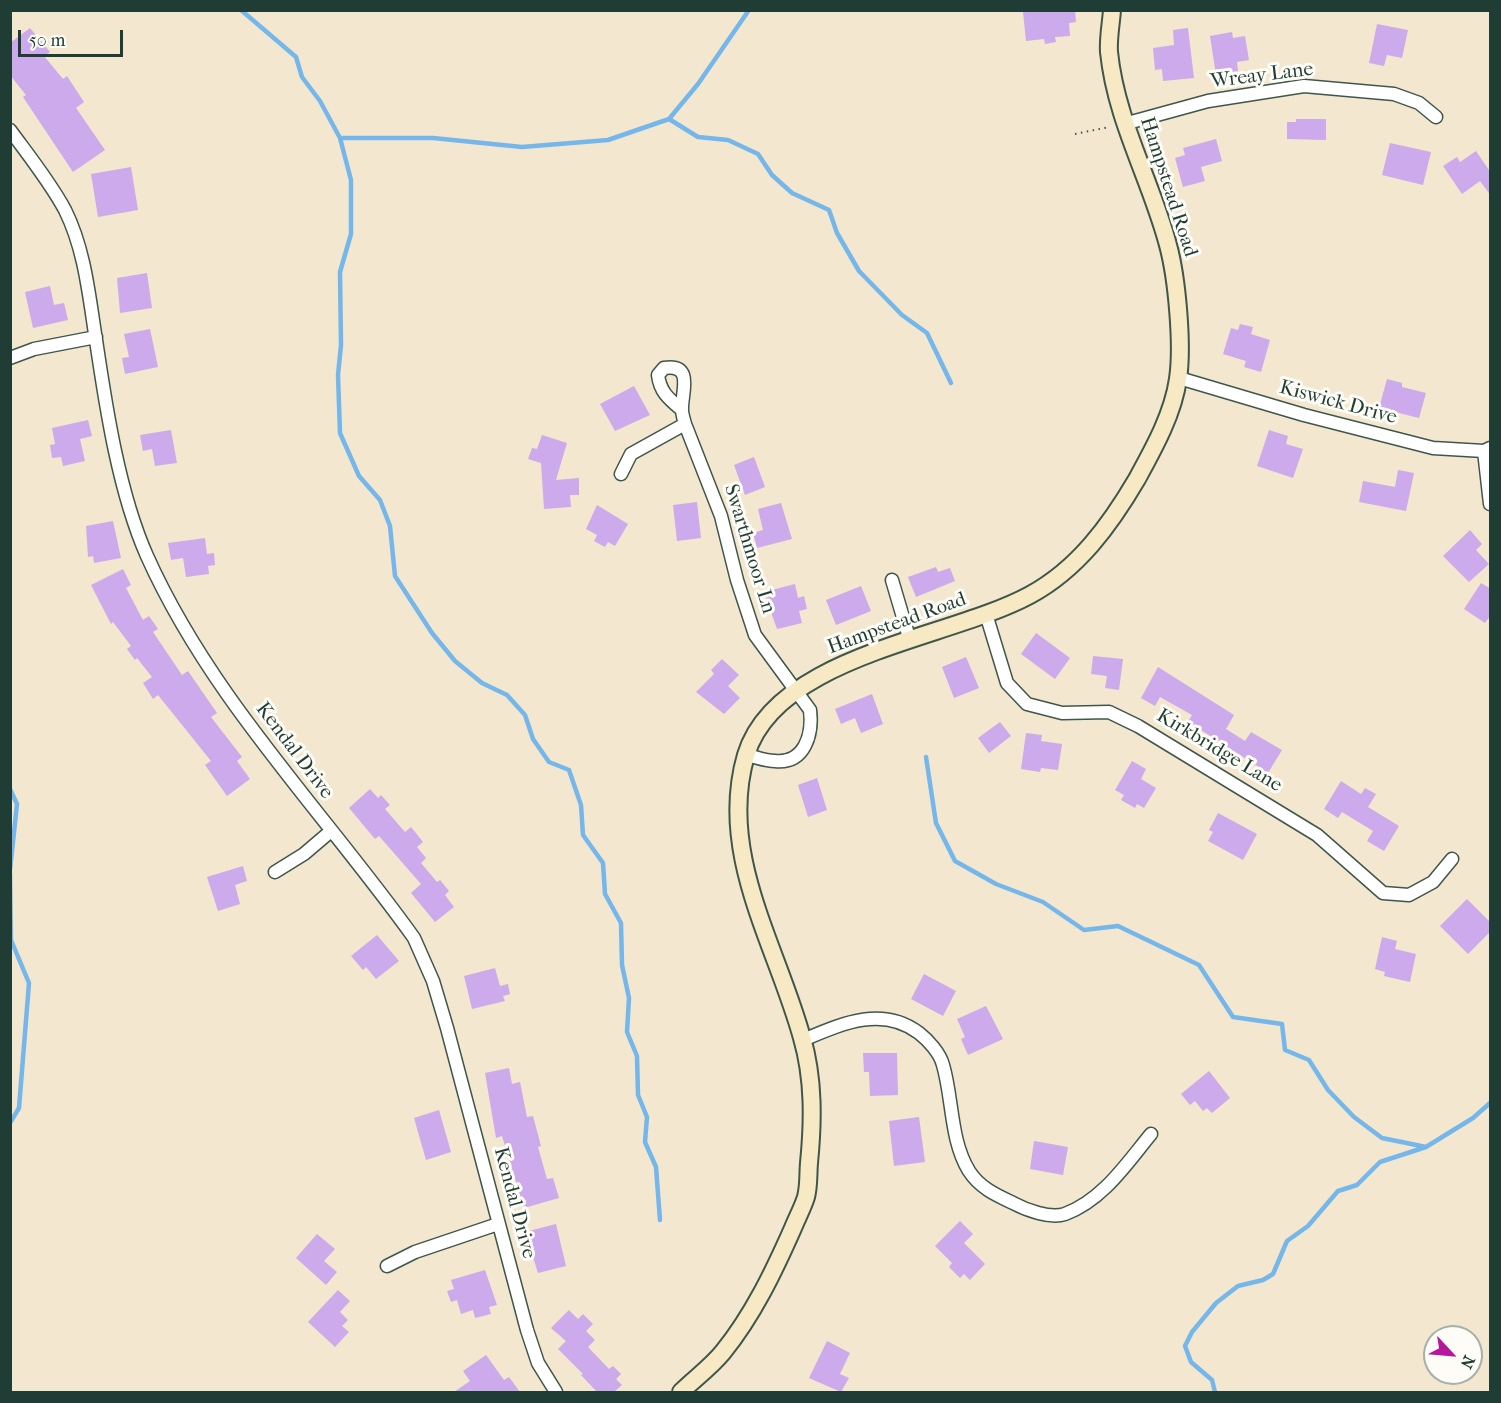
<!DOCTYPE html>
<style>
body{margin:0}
#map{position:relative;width:1501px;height:1403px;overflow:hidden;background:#f3e7cf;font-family:"IM FELL French Canon",serif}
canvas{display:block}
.frame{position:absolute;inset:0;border:12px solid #1f3d34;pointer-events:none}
.north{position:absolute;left:1423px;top:1325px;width:60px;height:60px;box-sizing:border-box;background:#fdfcf7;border:2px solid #a4b0a9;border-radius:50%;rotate:116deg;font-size:16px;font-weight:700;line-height:24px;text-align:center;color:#1f3d34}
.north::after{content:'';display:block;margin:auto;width:21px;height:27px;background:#b5179e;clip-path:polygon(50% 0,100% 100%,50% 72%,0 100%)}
.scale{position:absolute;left:18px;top:30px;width:105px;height:27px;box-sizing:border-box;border:3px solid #1f3d34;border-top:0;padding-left:8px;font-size:18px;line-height:21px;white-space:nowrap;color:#1f3d34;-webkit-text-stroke:4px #fdfcf7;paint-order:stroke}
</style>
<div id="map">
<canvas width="1501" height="1403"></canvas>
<div class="frame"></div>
<div class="north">N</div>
<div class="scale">50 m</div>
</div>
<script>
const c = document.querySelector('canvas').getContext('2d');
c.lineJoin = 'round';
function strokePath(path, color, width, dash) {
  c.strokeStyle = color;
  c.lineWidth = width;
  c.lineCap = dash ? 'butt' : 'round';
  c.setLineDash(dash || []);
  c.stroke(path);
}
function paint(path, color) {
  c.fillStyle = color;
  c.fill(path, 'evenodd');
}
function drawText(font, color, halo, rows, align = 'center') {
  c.font = font + ' "IM FELL French Canon",serif';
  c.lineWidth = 6;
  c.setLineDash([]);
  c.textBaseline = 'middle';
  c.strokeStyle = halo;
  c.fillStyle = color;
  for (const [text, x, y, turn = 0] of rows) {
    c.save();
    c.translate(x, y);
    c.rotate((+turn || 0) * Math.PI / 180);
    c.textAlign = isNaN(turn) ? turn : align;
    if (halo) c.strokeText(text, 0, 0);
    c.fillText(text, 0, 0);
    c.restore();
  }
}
strokePath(new Path2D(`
 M241,10l55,47 6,20 18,24 20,37 11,42v54l-11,38 1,73 -3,30 2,58 19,43 21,24 10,26 5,50 37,57 23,28 27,22 25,12 18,20 8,24 16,23 20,8 12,35 2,30 20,28 2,31 16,29 1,42 7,33 -2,34 10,24 1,39 9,22 -2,25 11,25 4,53
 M669,119l29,-35 51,-74
 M340,138h93l89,9 86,-7 61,-21 29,18 30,3 30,14 14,21 20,18 37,17 8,23 22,38 43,44 25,18 24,50
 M926,757l10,66 19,38 41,23 47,18 41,28 34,-4 81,39 34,52 49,7 3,26 24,10 19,30 26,27 28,21 44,9
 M10,789l7,15 -7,66
 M10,874l1,66 18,43 -10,125 -9,15
 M1215,1392l-3,-12 -21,-18 -6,-16 7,-14 24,-29 22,-17 25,-6 10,-6 14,-33 21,-15 30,-35 19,-6 23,-23 46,-15 47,-29 17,-15`), '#75b7ea', 4.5);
paint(new Path2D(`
 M1041,10h34l1,12 -7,1 1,13 -15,1 1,5 -11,2 -1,-5 -18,2 -3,-29z
 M1377,24l31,6 -6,28 -15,-3 -3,11 -15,-3z
 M30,28l20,24 -6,4 19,23 4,-3 17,26 -8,6 29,42 -32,22 -50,-75 3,-2 -16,-20v-32z
 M1188,28l6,50 -31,3 -1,-12 -7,1 -2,-22 21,-3 -1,-15z
 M1232,32l1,6 12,-2 4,24 -12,2 1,9 -22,4 -6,-39z
 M1296,119h30v21l-39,-1v-17h9z
 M1216,139l6,22 -21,6 4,14 -22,6 -8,-29 10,-3 -2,-7z
 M1390,143l41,9 -8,33 -41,-10z
 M1476,151l15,22v23l-11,-15 -18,13 -19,-28 14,-9 3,5z
 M131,167l7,43 -40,7 -7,-43z
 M147,273l5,35 -32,5 -3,-35z
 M50,286l4,19 10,-2 4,17 -35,8 -8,-36z
 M1240,324l13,3 -2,7 19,6 -9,32 -17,-5 2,-6 -23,-7 8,-26 7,2z
 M150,329l8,38 -33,7 -3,-16 7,-1 -5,-23z
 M1387,379l15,4v4l24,6 -7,25 -40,-10z
 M634,386l16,29 -35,16 -15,-27z
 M88,420l4,16 -12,3 5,22 -22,5 -2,-9 -9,1 -2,-13 5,-1 -3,-16z
 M171,430l6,33 -22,3 -3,-17 -9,2 -3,-16z
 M1269,430l19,6 -2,8 17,5 -10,29 -36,-12z
 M542,435l25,8 -11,37 23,-2v17h-9l1,12 -27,2 -3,-46 -13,-4 4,-11 5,1z
 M754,457l11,30 -20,8 -11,-30z
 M1398,470l16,3 -8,38 -47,-9 4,-21 32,6z
 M697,502l4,36 -24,3 -4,-36z
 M781,503l11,36 -35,9 -4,-15 10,-3 -5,-21z
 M597,505l31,19 -13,22 -7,-4 -3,5 -11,-6 3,-6 -11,-6z
 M113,521l8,37 -27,5 -1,-7 -5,1 -2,-31z
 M1470,530l12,14 -6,6 13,14 -20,18 -26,-26z
 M205,538l2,16 7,-1 1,12 -7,1 1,8 -23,3 -3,-19 -12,2 -3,-17z
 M936,567l2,5 12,-4 5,13 -39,16 -8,-20z
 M123,569l8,16 -5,3 17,32 6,-4 9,13 -5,3 29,43 6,-4 29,42 -6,4 31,40 -5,4 13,18 -23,17 -22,-31 6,-4 -53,-66 -5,4 -10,-16 9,-6 -15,-19 -2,2 -8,-11 4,-3 -18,-24 -2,2 -20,-39z
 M1481,583l10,6v26l-6,8 -21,-14z
 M795,584l3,14 6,-2 3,13 -8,2 3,12 -25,6 -13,-37z
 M861,586l10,25 -35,14 -10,-25z
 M1036,633l34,25 -15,21 -34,-25z
 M1093,656l30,3 -4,31 -14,-2 2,-12 -16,-2z
 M966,657l13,31 -25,10 -12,-31z
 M722,659l17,16 -11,11 12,12 -16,16 -28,-22 18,-18 -3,-4z
 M1158,667l76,48 -8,14 19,12 6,-9 31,18 -14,23 -67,-43 -3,5 -13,-8 7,-12 -32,-18 -5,9 -14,-8z
 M872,694l11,30 -22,9 -6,-15 -14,6 -6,-15z
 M1000,722l11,14 -22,17 -11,-15z
 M1026,733l16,2 -1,6 21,3 -4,26 -17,-2 -1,4 -19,-3z
 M1132,761l14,8 -5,10 15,9 -12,20 -7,-4 -2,4 -14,-8 3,-5 -9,-5z
 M817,778l10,32 -19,7 -10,-32z
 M1341,781l20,13 4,-6 11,6 -8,13 31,19 -15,25 -17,-10 6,-10 -31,-19 -4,6 -14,-9z
 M370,789l8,9 3,-3 9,10 -5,4 20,23 6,-5 12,15 -6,5 9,11 -5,5 16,19 3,-2 9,11 -4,4 9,12 -19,15 -24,-29 10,-9 -42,-48 -4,3 -26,-31z
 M1218,813l39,21 -14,26 -35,-19 5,-9 -4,-2z
 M243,866l4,15 -12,4 5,19 -22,7 -11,-34z
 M1467,899l24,24v8l-23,23 -28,-28z
 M377,935l22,26 -23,18 -10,-12 -3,3 -12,-14z
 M1382,937l15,4 -2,8 21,5 -6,28 -26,-6 1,-4 -10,-3z
 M495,968l5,18 8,-2 2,10 -7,2 2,5 -33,8 -8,-33z
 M924,974l32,17 -13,25 -32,-17z
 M986,1006l17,33 -35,16 -7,-16 4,-2 -8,-18z
 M863,1053h34l1,42 -28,1 -1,-24h-5z
 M509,1068l3,16 8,-2 7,35 6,-1 8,30 -3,1 9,32 6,-1 6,20 -35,10 -22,-72 -6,2 -11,-65z
 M1209,1071l21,27 -18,15 -5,-5 -4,3 -8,-10 -5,4 -9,-11z
 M439,1110l12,42 -25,8 -12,-42z
 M919,1117l6,45 -31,4 -5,-45z
 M1034,1141l34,6 -5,28 -33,-6z
 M960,1221l13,13 -9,9 21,21 -15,16 -6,-6 -4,4 -11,-11 3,-4 -17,-17z
 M556,1224l10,42 -28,7 -13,-41z
 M317,1234l18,15 -11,12 13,11 -11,13 -30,-27z
 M485,1270l12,35 -8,2 2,7 -16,4 -2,-8 -12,4 -4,-14 -6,2 -4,-11 7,-2 -3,-9z
 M338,1290l12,11 -10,11 8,8 -6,6 7,6 -14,15 -27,-25z
 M569,1310l9,9 5,-5 10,10 -7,7 9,9 -7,7 21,22 4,-3 8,8 -5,5 6,6 -8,7h-17l-16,-17 2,-1 -25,-25 8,-8 -15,-13z
 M827,1341l23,12 -10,21 9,4 -8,14 -32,-14z
 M486,1355l18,25 5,-3 11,15h-66l16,-11 -7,-10z`), '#ccaaeb');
const street = new Path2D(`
 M1124,124l84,-23 96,-15 90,8 25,9 17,14
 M10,130c19,26 40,52 55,80 20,40 24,86 31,130 10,68 23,153 51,216 64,143 177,256 267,382l19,43 14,47 80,302 11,33 18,29
 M10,358l24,-9 62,-12
 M1179,378l125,37 129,33 51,3 6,-3
 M682,410c-13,-11 -22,-18 -24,-35l6,-7c31,-5 17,26 18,42 0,4 2,10 3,14l36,92 16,64 18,55 55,75c3,24 -5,54 -35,51 -10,0 -19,-4 -29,-6
 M1484,451l6,53
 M621,474l10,-20 54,-30
 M892,580l18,61
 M986,614l21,69 20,21 35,9 47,-1 29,14 179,109 66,58 26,2 24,-13 19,-23
 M275,872l29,-18 27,-23
 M803,1040c38,-16 79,-35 116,-7 9,7 21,20 24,32 10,34 7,75 26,106 11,17 27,24 44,32 13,7 37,16 52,11 38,-14 62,-51 86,-80
 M387,1266l28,-14 83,-28`);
const secondary = new Path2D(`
 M681,1392c13,-13 30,-25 42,-40 30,-37 51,-81 70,-124 4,-10 10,-21 13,-31 3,-11 2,-23 3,-34 4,-41 5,-84 -7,-125 -25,-92 -85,-184 -56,-283 30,-100 203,-116 284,-160 48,-26 80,-70 107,-116 17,-31 36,-65 41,-100 5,-34 -1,-101 -10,-134 -17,-65 -52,-124 -59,-193 -1,-13 2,-28 3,-42`);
strokePath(street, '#3f564b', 15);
strokePath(secondary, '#3f564b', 20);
strokePath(new Path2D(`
 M1075,134l34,-7`), '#3f564b', 2, [1.5, 4.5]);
strokePath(street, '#fff', 12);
strokePath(secondary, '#f7e9c3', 16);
drawText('20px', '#1f3d34', '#fdfcf7', [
 ["Wreay Lane",1262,76,-7],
 ["Hampstead Road",1168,187,72],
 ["Kiswick Drive",1338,403,15],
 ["Swarthmoor Ln",749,549,73],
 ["Hampstead Road",897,624,-20],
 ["Kendal Drive",294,751,53],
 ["Kirkbridge Lane",1219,751,31],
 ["Kendal Drive",514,1203,75]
]);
</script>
